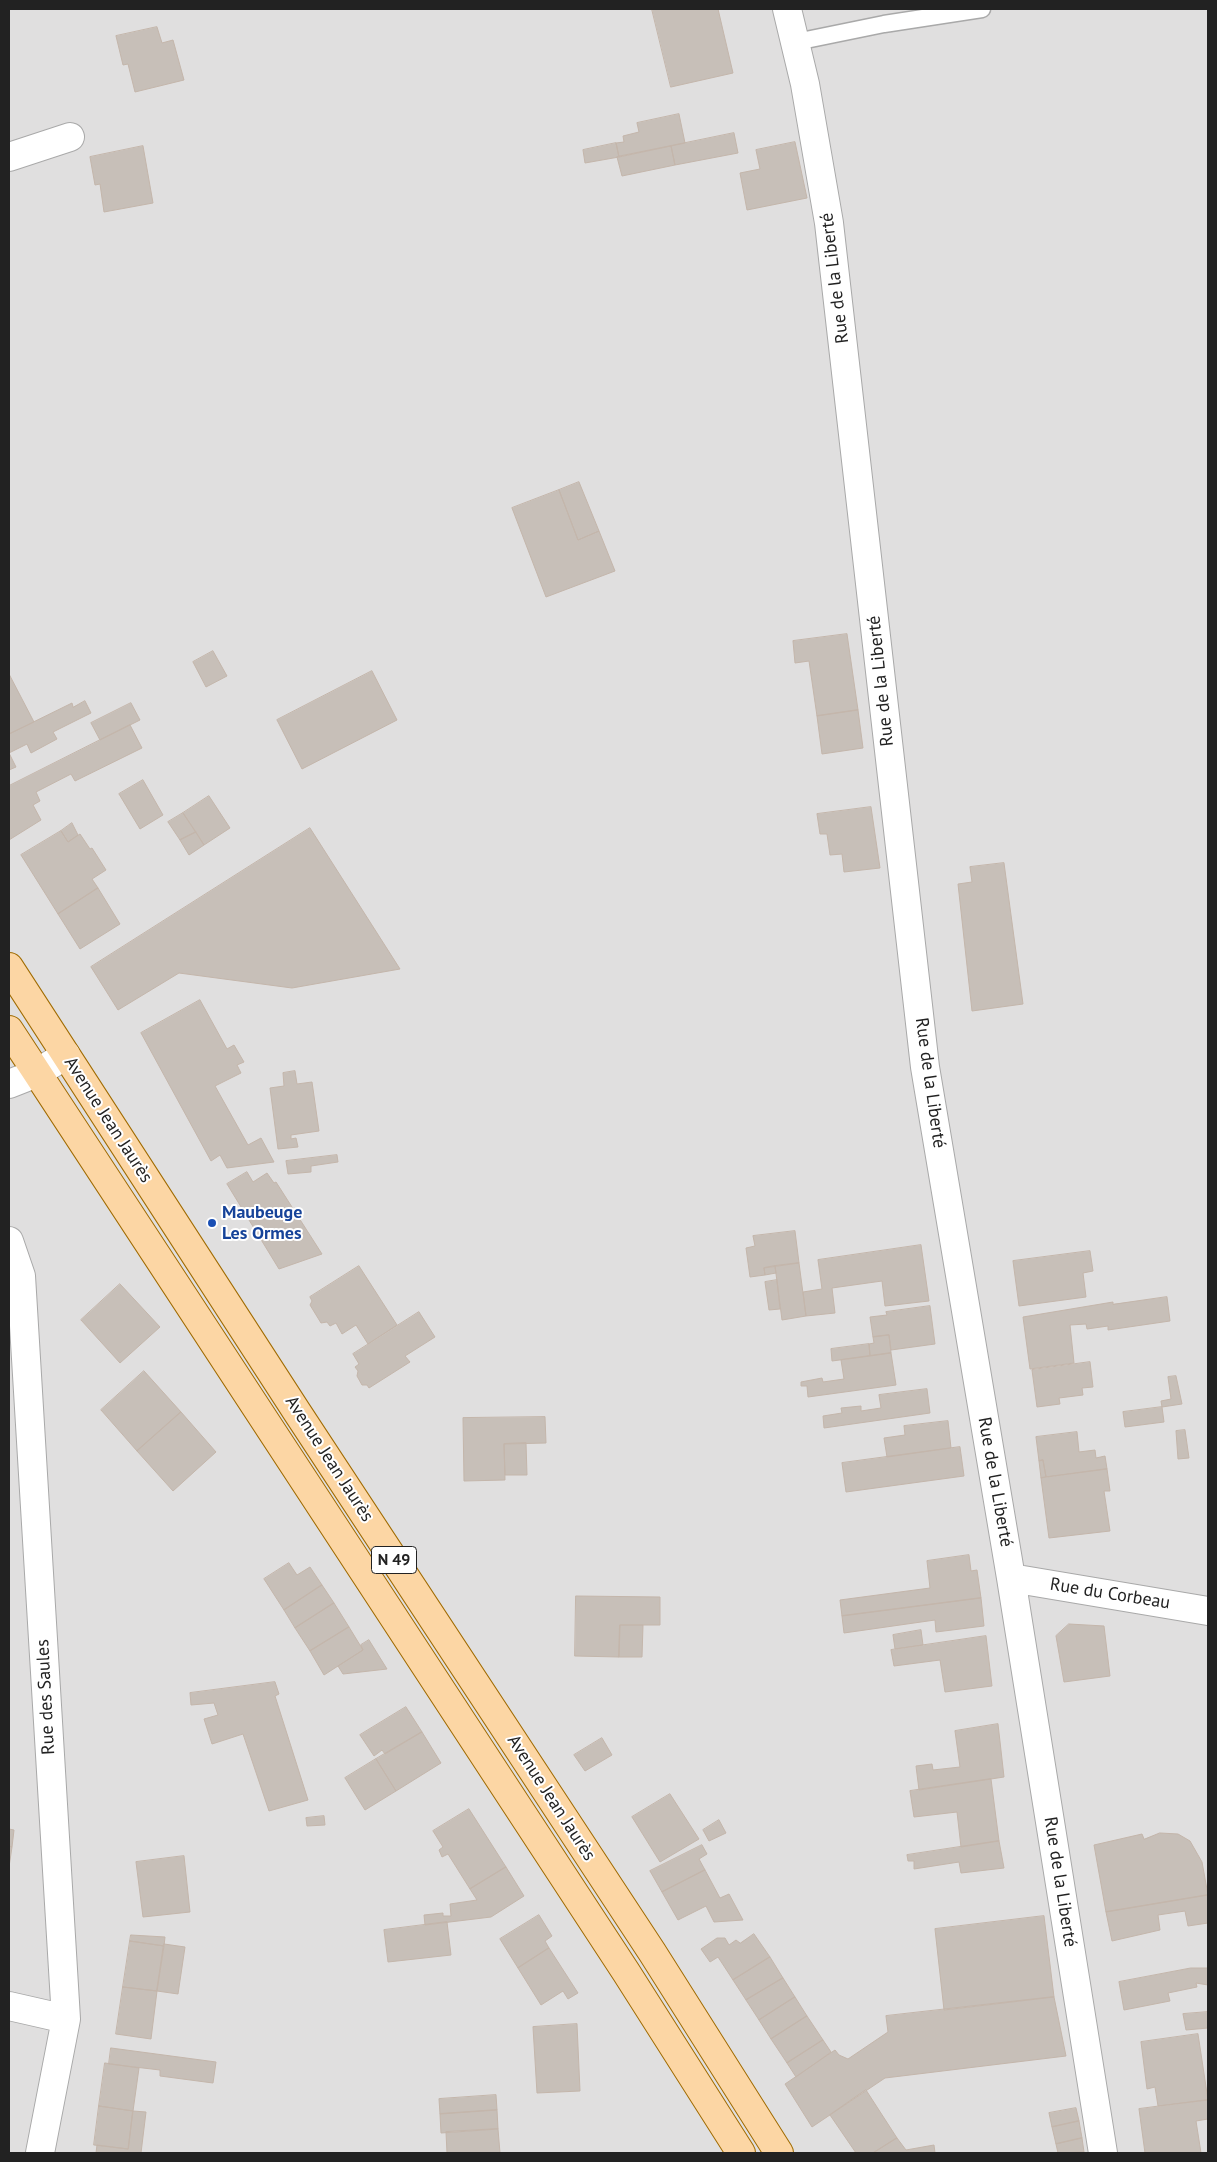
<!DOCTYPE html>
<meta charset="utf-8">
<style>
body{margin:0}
#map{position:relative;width:1217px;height:2162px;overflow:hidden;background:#f2efe9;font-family:"PT Sans",sans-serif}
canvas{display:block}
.frame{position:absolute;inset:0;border:10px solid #222;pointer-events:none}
</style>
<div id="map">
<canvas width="1217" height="2162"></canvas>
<div class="frame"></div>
</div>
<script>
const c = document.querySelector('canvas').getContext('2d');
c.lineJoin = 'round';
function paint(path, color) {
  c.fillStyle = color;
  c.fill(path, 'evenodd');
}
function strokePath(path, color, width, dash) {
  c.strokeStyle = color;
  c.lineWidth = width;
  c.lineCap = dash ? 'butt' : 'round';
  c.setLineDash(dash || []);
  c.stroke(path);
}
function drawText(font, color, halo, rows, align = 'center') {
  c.font = font + ' "PT Sans",sans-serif';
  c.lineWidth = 4;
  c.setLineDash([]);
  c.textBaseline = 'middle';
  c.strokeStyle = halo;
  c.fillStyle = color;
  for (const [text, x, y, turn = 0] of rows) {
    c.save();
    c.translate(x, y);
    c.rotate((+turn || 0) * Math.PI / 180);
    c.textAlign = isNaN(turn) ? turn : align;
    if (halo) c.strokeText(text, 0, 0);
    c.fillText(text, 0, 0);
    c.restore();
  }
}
paint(new Path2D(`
 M9,9h1199v2144h-1199z`), '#e0dfdf');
const building = new Path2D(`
 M652,9h66l15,64 -62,14z
 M157,27l5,16 11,-3 11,40 -49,12 -7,-28 -5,1 -7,-29z
 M679,114l6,29 -66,14 -3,-14 8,-1 -1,-6 16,-4 -2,-9z
 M734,133l4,20 -63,12 -4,-19z
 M795,142l12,56 -60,12 -7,-37 20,-4 -4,-19z
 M616,143l3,14 -34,6 -2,-13z
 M143,146l10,57 -49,9 -4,-28 -5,1 -5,-28z
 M671,146l4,19 -53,11 -5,-19z
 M579,482l20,49 -21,9 -19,-50z
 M559,490l19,50 21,-9 16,40 -69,26 -34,-89z
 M847,634l11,76 -41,6 -8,-55 -14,2 -2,-22z
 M213,651l14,25 -21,11 -13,-25z
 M372,671l25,49 -95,49 -25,-49z
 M9,674l25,48 -25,12z
 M85,701l6,12 -38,19 4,7 -26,14 -4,-9 -18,9 7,14 -7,3v-36l63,-31 1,4z
 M131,703l9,17 -40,20 -9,-17z
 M858,710l5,38 -41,6 -5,-38z
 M130,725l12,23 -67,33 -4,-7 -35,18 4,9 -7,4 8,15 -32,20v-54z
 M143,780l20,35 -23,14 -21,-35z
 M209,796l21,32 -26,17 -21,-32z
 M871,807l9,61 -36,4 -2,-18 -12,1 -3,-21h-7l-3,-20z
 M183,813l13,19 -16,8 -12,-18z
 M72,823l6,12 -10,7 -7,-11z
 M310,828l90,141 -108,19 -113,-15 -61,37 -27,-43z
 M61,831l7,11 12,-8 10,15 2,-1 14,22 -14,9 6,9 -40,26 -37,-59z
 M196,832l8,13 -15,10 -9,-15z
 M1004,863l19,141 -51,7 -14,-127 14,-2 -2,-15z
 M98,888l22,36 -40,25 -22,-35z
 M200,1000l27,49 7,-4 10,17 -7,3 4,8 -26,13 33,59 13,-7 13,24 -47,6 -7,-13 -9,6 -70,-128z
 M295,1071l2,13 15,-2 7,49 -28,4v4l5,-1 2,9 -20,2 -8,-61 14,-2 -1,-13z
 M337,1155l1,7 -27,4v6l-23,2 -2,-13z
 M247,1172l6,10 14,-9 7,10 2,-1 46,72 -43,15 -52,-85z
 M795,1231l4,32 -35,5 1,7 -15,2 -4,-29 9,-2 -2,-10z
 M921,1245l8,56 -44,5 -3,-25 -50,7 3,25 -29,3 -3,-24 19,-3 -4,-29z
 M1090,1251l3,20 -10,2 3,24 -67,9 -6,-45z
 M799,1263l7,53 -24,4 -7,-54z
 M359,1266l38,59 -29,19 -12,-19 -14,9 -6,-11 -6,3 -3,-4 -6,1 -11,-18 2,-4 -2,-4z
 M775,1266l1,7 -11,2 -1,-7z
 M777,1280l3,29 -11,1 -4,-28z
 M120,1284l40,43 -40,36 -39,-43z
 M1167,1297l3,24 -62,9v-4l-21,3 -1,-5 -16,1 4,38 -44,6 -7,-52 90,-15v2z
 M930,1306l5,38 -44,6 -2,-15 -16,2 -3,-20 17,-2 -1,-3z
 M419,1312l16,25 -30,19 5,6 -41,26 -2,-3h-5l-5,-9 1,-5 -3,-4 4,-3 -6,-10z
 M889,1335l2,18 -21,3 -1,-12 5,-1 -1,-6z
 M869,1344l1,12 -38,5 -1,-12z
 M891,1353l5,32 -88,12 -1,-11h-6v-4l21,-4 1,4 21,-3 -3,-19z
 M1090,1362l3,25 -11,1 1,7 -24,3 1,6 -23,3 -5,-37z
 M144,1371l37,41 -44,39 -36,-41z
 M1176,1376l6,28 -20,3 -1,-6 10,-2 -3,-22z
 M927,1389l3,24 -106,15 -1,-12 19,-3 -1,-5 20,-2v5l20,-3 -2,-13z
 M1162,1407l2,15 -39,5 -2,-15z
 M181,1412l35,40 -43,39 -36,-40z
 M545,1417l1,26 -42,1 1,36 -41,1 -1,-63z
 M948,1421l3,27 -64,9 -3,-19 21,-3 -1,-9z
 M1185,1430l4,28 -11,1 -2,-28z
 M1077,1432l2,20 16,-2 1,8 9,-2 2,13 -61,8 -3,-17 -4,1 -3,-24z
 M526,1443l1,32h-22l-1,-31z
 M960,1447l4,29 -118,16 -4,-29z
 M1043,1460l3,17 -5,1 -2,-17z
 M1107,1469l3,22h-6l6,40 -61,7 -8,-60z
 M969,1555l2,16 6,-1 4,28 -139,18 -2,-16 90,-12 -3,-27z
 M289,1563l8,12 13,-8 12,18 -38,25 -20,-31z
 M322,1585l12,18 -39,25 -11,-18z
 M576,1596l84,1v28h-40l-1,32 -44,-1z
 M981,1598l3,28 -48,6 -1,-12 -91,13 -2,-17z
 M334,1603l15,24 -39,24 -15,-23z
 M1069,1624l35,2 6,50 -46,6 -8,-46z
 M620,1625h23l-1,32h-23z
 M349,1627l14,23 -39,25 -14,-24z
 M921,1630l2,15 -28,4 -2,-14z
 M986,1636l6,50 -47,6 -5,-32 -46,6 -3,-16z
 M369,1640l18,29 -44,5 -5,-8 25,-16 -2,-5z
 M275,1682l4,12 -4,2 33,104 -39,11 -26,-77 -31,10 -8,-25 14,-4 -4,-12 -23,2 -1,-12z
 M406,1707l16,25 -37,22 -3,-4 -8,6 -14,-21z
 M998,1724l6,53 -85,13 -3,-24 16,-2 1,6 27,-3 -5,-36z
 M422,1732l19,31 -45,28 -20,-32z
 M602,1738l10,17 -27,16 -11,-16z
 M376,1759l20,32 -31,19 -20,-32z
 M991,1779l8,62 -38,6 -4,-35 -43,5 -4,-26z
 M670,1794l29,45 -39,23 -28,-45z
 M469,1809l37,58 -36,22 -22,-35 -6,3 -3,-7 4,-3 -10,-16z
 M324,1816l1,9 -18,1 -1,-8z
 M719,1820l7,13 -17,8 -6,-11z
 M9,1829l5,1 -2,17 -3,-1z
 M1160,1833l18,1 12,7 12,21 6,33 -102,17 -12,-67 48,-11 2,5z
 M999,1841l5,27 -43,5 -2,-11 -45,7v-8h-6l-1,-6z
 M702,1845l5,9 -8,5 6,11 -43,22 -12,-21z
 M9,1846l3,1 -3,20z
 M184,1856l6,56 -47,5 -7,-55z
 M506,1867l18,29 -33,21 -66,8 -1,-10 19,-2v3h8l-1,-12 27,-4 -7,-11z
 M705,1870l15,28 9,-4 14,26 -29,2 -8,-16 -28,14 -16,-28z
 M1208,1895v28l-20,3 -3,-15 -27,4 2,15 -48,11 -6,-29z
 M539,1915l13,21 -7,5 4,7 -31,20 -18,-29z
 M1044,1916l10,81 -110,13 -9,-81z
 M447,1922l4,33 -63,7 -4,-32z
 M754,1934l16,23 -37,23 -15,-23 -8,5 -9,-13 16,-11h8l4,7 7,-5 4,3z
 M131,1935l34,2 -1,9 -34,-5z
 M130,1941l34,5 -7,45 -34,-4z
 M164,1944l21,3 -7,47 -21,-3z
 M549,1948l29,45 -10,6 -5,-8 -22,14 -23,-37z
 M770,1957l13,21 -37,22 -13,-20z
 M1191,1968h17v17l-12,-2 1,4 -29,6 2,8 -46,9 -5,-28z
 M783,1978l12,19 -36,23 -13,-20z
 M123,1987l34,4 -6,48 -35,-5z
 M795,1997l12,19 -36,23 -12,-19z
 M1054,1997l12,59 -181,22 -73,49 -27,-43 50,-34 4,5 9,4 40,-27 -2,-16z
 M1208,2012v16l-22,2 -3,-16z
 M807,2016l16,24 -36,23 -16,-24z
 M577,2024l3,67 -43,2 -4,-66z
 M1198,2034l10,66 -50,6 -3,-19 -8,2 -6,-47z
 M823,2040l8,12 -35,25 -9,-14z
 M111,2048l105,14 -3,21 -53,-7v-6l-51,-6z
 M105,2063l34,5 -6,43 -34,-5z
 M866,2090l31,48 -24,15h-17l-26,-38z
 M496,2095l1,15 -57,4 -1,-15z
 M1208,2100v19l-12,2 5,32h-56l-6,-44z
 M99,2106l34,5 -5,38 -34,-4z
 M1076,2108l3,13 -27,6 -3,-14z
 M497,2110l1,19 -57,4 -1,-19z
 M133,2111l13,1 -5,41h-45l1,-8 31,4z
 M1079,2121l3,17 -26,6 -4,-17z
 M498,2129l2,24h-53l-1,-21z
 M897,2138l9,12 28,-5 1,8h-62z
 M1082,2138l2,14 -26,1 -2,-9z`);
paint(building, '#c7bfb8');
strokePath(building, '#c4b6ab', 1);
const service = new Path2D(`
 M796,42l88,-18 98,-15`);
const minor = new Path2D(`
 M787,9l18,75 24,139 96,844 86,511 92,575
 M9,157l61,-20
 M9,1084l28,-11 29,-18
 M9,1241l12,35 45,743 -26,134
 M1011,1578l197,33
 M9,2006l57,13`);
const primary = new Path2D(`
 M9,967l288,445 355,540 127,201
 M9,1030l617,942 115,181`);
strokePath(service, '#a9a9a9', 19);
strokePath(minor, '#a9a9a9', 30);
strokePath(primary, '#a06b00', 30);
strokePath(service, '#fff', 16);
strokePath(minor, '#fff', 28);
strokePath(primary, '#fcd6a4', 28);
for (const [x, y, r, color] of [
 [212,1223,5,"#1a4fb4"]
]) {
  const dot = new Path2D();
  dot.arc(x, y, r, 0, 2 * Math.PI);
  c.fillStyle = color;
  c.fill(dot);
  strokePath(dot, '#fff', 2);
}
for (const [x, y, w] of [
 [394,1560,45]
]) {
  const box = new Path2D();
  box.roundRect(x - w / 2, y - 13.5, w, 27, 4);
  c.fillStyle = '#fff';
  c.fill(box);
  strokePath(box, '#222', 1);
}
drawText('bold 16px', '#222', null, [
 ["N 49",394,1560]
]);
drawText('18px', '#222', '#fff', [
 ["Rue de la Liberté",835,278,-97],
 ["Rue de la Liberté",881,681,-96],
 ["Rue de la Liberté",930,1083,82],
 ["Avenue Jean Jaurès",108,1120,57],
 ["Avenue Jean Jaurès",329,1459,57],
 ["Rue de la Liberté",995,1482,80],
 ["Rue du Corbeau",1110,1594,9],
 ["Rue des Saules",46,1697,-93],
 ["Avenue Jean Jaurès",551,1798,57],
 ["Rue de la Liberté",1060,1882,81]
]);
drawText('bold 18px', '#164399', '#fff', [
 ["Maubeuge",222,1213],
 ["Les Ormes",222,1234]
], 'left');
</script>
